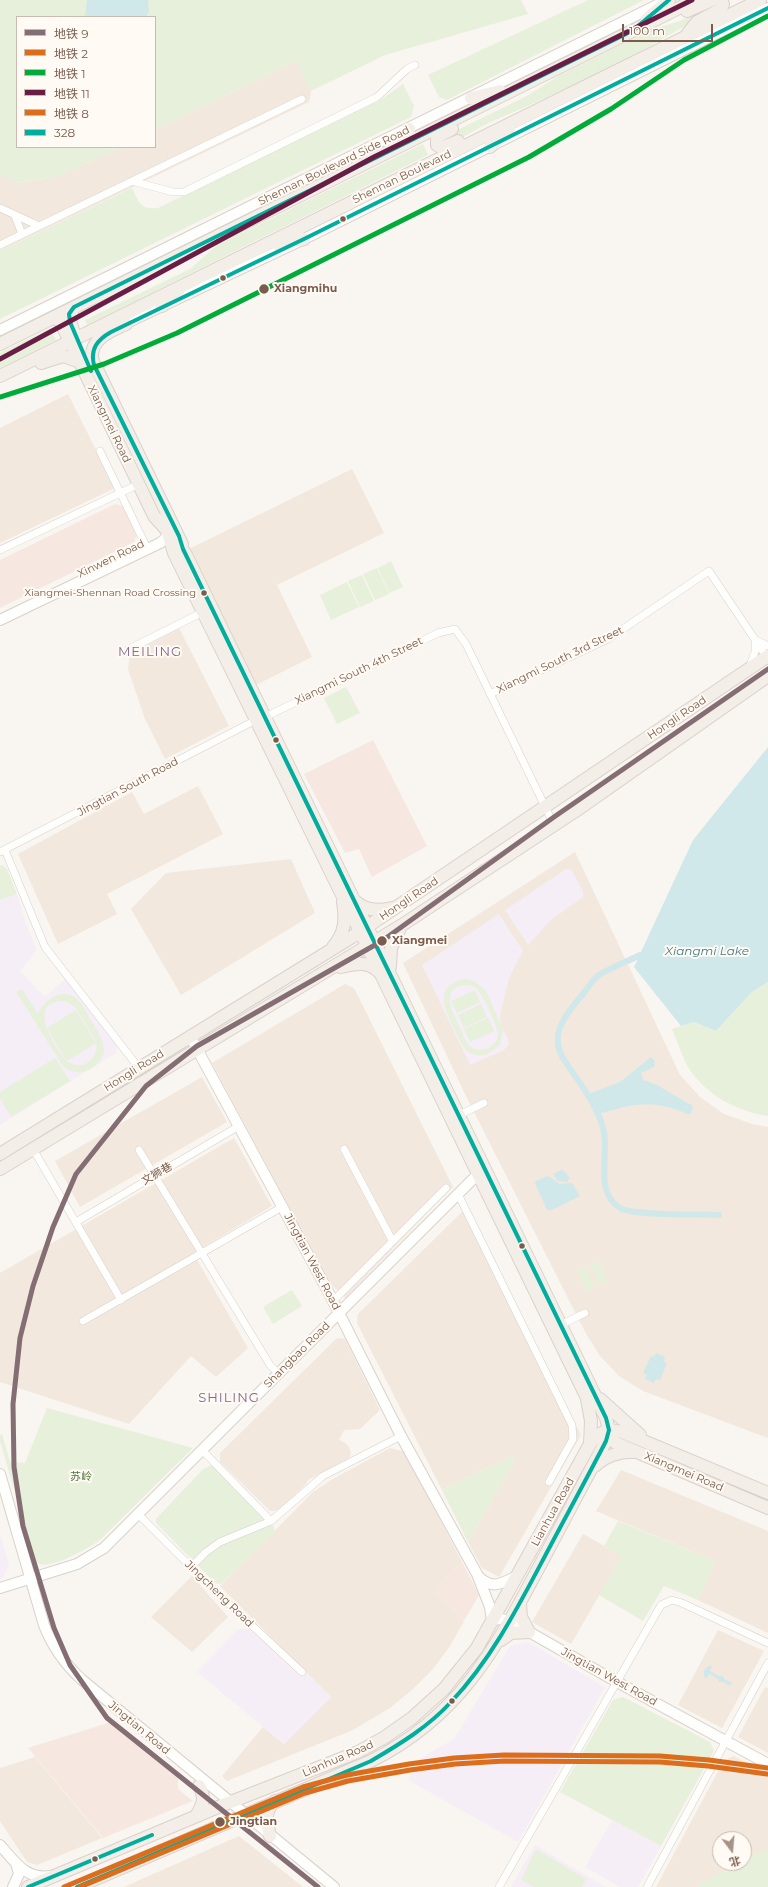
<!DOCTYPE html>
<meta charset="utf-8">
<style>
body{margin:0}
#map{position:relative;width:768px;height:1887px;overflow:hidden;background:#f9f5f0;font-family:Montserrat,"Noto Sans SC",sans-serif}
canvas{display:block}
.legend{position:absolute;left:16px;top:16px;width:140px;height:132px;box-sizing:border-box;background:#fffaf3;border:1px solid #cabbb1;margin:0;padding:5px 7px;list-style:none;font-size:12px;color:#7a5c4d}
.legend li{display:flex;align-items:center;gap:8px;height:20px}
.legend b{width:20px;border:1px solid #cabbb1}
.north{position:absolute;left:712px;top:1831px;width:40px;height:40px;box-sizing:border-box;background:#fffaf3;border:1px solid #cabbb1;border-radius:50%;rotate:164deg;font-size:11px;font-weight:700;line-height:16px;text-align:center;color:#7a5c4d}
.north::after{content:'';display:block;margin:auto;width:14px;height:18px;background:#a69286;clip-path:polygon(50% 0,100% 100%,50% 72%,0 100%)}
.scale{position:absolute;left:622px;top:24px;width:91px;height:18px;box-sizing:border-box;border:2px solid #7a5c4d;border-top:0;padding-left:5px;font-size:12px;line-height:14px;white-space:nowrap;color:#7a5c4d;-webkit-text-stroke:3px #fffaf3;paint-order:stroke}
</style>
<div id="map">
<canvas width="768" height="1887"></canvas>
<ul class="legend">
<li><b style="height:5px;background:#846e74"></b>地铁 9</li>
<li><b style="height:5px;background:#db6d1c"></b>地铁 2</li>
<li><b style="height:5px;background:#00ab39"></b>地铁 1</li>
<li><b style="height:5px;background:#6a1d44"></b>地铁 11</li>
<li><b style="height:5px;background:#db6d1c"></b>地铁 8</li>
<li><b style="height:5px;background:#01ad9c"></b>328</li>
</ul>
<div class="north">北</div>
<div class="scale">100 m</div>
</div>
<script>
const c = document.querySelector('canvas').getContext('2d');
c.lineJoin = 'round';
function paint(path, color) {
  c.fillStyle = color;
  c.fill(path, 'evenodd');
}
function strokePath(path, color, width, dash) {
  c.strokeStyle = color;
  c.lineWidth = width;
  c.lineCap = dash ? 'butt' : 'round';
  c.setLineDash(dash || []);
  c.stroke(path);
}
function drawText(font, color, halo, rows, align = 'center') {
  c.font = font + ' Montserrat,"Noto Sans SC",sans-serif';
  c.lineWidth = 4;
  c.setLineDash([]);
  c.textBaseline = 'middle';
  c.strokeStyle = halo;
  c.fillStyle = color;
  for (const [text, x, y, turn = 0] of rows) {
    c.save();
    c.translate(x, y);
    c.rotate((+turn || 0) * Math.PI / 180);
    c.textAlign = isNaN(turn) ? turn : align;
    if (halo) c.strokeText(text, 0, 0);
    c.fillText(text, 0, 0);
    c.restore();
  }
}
paint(new Path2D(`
 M296,61l15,30 -2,11 -309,149v-78l18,10 39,-6 63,-30h35v-17z
 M68,394l47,94 -115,55v-115z
 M352,469l32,64 -107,52 35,72 -56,28 -67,-136z
 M179,628l50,98 -64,33 -20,-40 -17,-50 2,-16z
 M198,786l25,48 -116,60 10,20 -59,30 -40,-90 114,-62 12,22z
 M575,852l105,223 20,22 24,17 28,10 16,3v311l-125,-47 -24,-15 -19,-20 -15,-24 -120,-238 -62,-131z
 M291,859l24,54 -134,82 -50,-86 35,-36z
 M345,984l9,4 99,199 -108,111 -15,-15 -118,-220z
 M202,1077l25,45 -147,85 -25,-46z
 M234,1138l38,68 -79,47 55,95 -32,29 -25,-21 -62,68 -129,-42v-109z
 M467,1207l114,228 -82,142 -17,-9 -14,-26 46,-81 -2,-5 -70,34 -85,-167 1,-9z
 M339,1338l6,1 35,71 -20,19 -16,1 -5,10 6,3 4,4 2,6 -2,5 -41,22 -3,5 -24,23 -6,3h-5l-50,-49v-9l116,-114z
 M390,1448l15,4 57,110 -28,28 30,31 -14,25 -17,23 -20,20 -23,19 -37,22 -126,51 -5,-5 41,-49 21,17 47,-47 -111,-111 93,-94 18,-12z
 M621,1470l147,61v102l-70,-33 17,-39 -119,-50z
 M583,1534l39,22 -51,88 -39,-22z
 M192,1576l36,41 -36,35 -41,-35z
 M718,1630l46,21 -42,77 -44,-23z
 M765,1687l3,1v65l-30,-16z
 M734,1756l34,19v112h-112l68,-127zM720,1839h24v24h-24z
 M35,1757l67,81 -65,27 -10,-3 -27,-41v-53z
 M239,1836l64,51h-179z`), '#f2e8de');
paint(new Path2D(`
 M115,504l9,3 13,27 -3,8 -134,66v-48z
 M373,740l54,106 -55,31 -13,-28 -14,4 -41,-79z
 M462,1562l17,33 -15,26 -30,-31z
 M111,1722l67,55v12l15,12 -90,37 -75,-90z`), '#f6e8e1');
paint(new Path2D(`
 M566,869h5l12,22v6l-32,23 -23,25 -23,-35z
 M17,894l9,30 11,26 -17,21 25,26 21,-19 51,67 -1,8 -116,72v-225z
 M499,914l24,37 -14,27 -9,38 1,9 7,14 1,5 -5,6 -34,15 -48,-100z
 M0,1533l9,31 -6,14 -3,1z
 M238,1629h11l51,48 5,-5 26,25 -47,47 -87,-72z
 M528,1642l77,45 -87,155 -110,-62 11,-21 35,-20 56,-93z
 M612,1820l49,26 -23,41h-18l-35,-20z
 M535,1845l71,42h-95z`), '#f6eef6');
paint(new Path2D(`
 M0,0h521l7,14 -143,41 -74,36 -15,-30 -141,69v-113h-138v130h103l-63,30 -40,6 -17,-10z
 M588,0h56l-197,100 -8,-3 -11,-22z
 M713,5h4c-69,47 -147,83 -224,116 -16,7 -32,19 -49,23l-2,-6 1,-1 84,-41 33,-21 91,-45 29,-9z
 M403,84l11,22 -3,11 -411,202v-68l132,-63c7,14 8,22 26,20l224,-109z
 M423,144l5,11 -341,170 -2,-5 105,-51 27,-24z
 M50,328l6,12 -56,28v-15z
 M391,561l12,26 -14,6 -11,-25z
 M377,568l12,26 -14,6 -12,-26z
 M362,575l12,26 -14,6 -12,-26z
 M347,582l12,25 -28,13 -11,-25z
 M346,687l14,26 -23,11 -13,-26z
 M2,865l5,4 10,25 -17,6v-34z
 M464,979l10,2 12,10 17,38 -3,16 -12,9c-8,2 -15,2 -21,-3 -6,-6 -9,-15 -13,-22 -9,-19 -21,-44 10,-50zM464,985c5,0 9,0 12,3 7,6 22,39 22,47 -1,7 -6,11 -12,14 -5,1 -10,1 -15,-2 -6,-5 -9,-15 -12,-22 -7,-14 -19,-36 5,-40z
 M768,982v134c-31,-5 -60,-20 -78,-46 -8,-12 -12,-28 -18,-41l22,-7 22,9 36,-39z
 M22,989l16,25c6,-15 27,-29 41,-13 4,5 8,12 11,18 12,18 25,38 -2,51 -10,4 -17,3 -25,-4l-47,-74zM65,1001l11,7 20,33c4,17 -14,32 -29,20l29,-18 -20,-33 -29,18 19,32c-12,-14 -41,-60 -1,-59z
 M475,990l5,12 -23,11 -6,-12z
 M481,1004l6,13 -23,11 -6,-13z
 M488,1018l6,13 -24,11 -6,-13z
 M55,1058l15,23 -59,36 -11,-19v-6z
 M599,1261l9,20 -9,4 -9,-20z
 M586,1267l9,20 -9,4 -9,-20z
 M292,1290l10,16 -29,18 -10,-17z
 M47,1408l146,40 -93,92c-10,7 -50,31 -62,23 -1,0 -3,-4 -4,-5l-34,-117v-6l2,-1 8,28 15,1z
 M512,1456l2,5 -46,81 -26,-52z
 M212,1465l62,62 1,5 -54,52 -6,-1 -59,-60v-4l47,-50z
 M618,1521l97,40 -17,39 -34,-14 -21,35 -44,-26 23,-39 -18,-10z
 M623,1697l87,45 4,9 -53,95 -101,-54 53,-92z
 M536,1849l50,30 -4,8h-48l-13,-7z
 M765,1849l3,6v32h-68l-1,-3 40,-21h5v-3z`), '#e7f0db');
paint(new Path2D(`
 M87,0h61l1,11 -3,6h-61z
 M768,747v235l-16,10 -36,39 -22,-9 -13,4 -47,-59 59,-127z
 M651,1057l4,4 -1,6 -13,6 2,7 14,5 34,20 2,2 -2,6 -3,1c-39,-16 -54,-10 -93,1l-9,-20 34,-13z
 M561,1170h2l7,8 -3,4 -9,-1 -5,-7z
 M548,1176l12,8 12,-1 8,13 -28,14h-5l-12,-27 1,-2z
 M656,1353l9,4 -1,4 3,2 -7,17 -4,-1 -2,4 -9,-4 2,-4 -4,-2 8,-17 3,1z
 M712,1666l-2,5 9,5h4l1,3 8,4 -2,3 -7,-4h-4l-1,-3 -9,-5 -3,5c-5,-7 -1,-13 6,-13z`), '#d0e8ea');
strokePath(new Path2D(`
 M640,955c-13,7 -29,12 -41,20 -6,4 -11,13 -16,19 -15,18 -35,39 -20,64 15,24 34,44 41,74 5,24 -10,60 16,76 13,8 80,6 99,7`), '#d0e8ea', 6);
const street = new Path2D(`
 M132,181l41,11h11l193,-95 30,-28 8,-4
 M0,208l39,18
 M15,216l7,18
 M0,245l302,-146
 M100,451l47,97
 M0,550l139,-66
 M756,640l12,6
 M129,649l74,-37
 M750,666l5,-14v-11
 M490,694l118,-55 101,-68 59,88
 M265,717l173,-84 17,-4 11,15 88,181
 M5,850l40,97 94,121
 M0,852l256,-132
 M459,1115l25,-12
 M33,1149l88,151
 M344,1149l48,91
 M139,1150l131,215 9,9
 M458,1194l114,231 1,14 -24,43
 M76,1222l163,-96
 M333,1301l113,-113
 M83,1321l199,-114
 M558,1326l27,-13
 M202,1450l69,71
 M138,1514l79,79 85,79
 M191,1567l15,-15 14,-10 51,-21 52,-45 78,-40
 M499,1887l162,-282 11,-5 10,3 86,40
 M647,1887l121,-224`);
const secondary = new Path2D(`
 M120,326l184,-87 464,-231
 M0,330l663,-328
 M0,620l160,-77 5,-4 3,-7
 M190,1036l141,261 70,139 76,138 13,33 2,13 9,-1 9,2 107,61 151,82
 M0,1474l44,151c8,21 20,38 37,54l253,208
 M478,1576c14,14 23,8 39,0
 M0,1588l77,-24 27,-16 379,-379
 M0,1845c15,17 26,35 51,31
 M13,1887l6,-13 -3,-11`);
const primary = new Path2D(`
 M687,11l25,-11
 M647,19l22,-19
 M688,33l9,-11 24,-13 2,-5 -3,-4
 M471,98l29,-7
 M452,129l-15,8v8l5,3 16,-7
 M391,146l18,-17
 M490,147l19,-18
 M277,244l27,-5
 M162,306l16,-14
 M74,307l-5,11 6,18
 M52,318l7,2 3,5 92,191 26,29 6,10 420,863 3,12 -3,11c-22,42 -45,84 -67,126 -44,83 -80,150 -168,194l-294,126
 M126,324c-15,7 -36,14 -34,35l90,185
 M0,344l695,-344
 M41,363l22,-7 20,7
 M0,376l760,-376
 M168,533l6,20 201,409 211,434
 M355,901c10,10 24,10 37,7
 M333,947c12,-14 13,-27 10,-45
 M340,967c15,-3 28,-7 40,6
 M390,967l1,-19 10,-22
 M0,1154l352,-217 416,-281
 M0,1169l402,-244 175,-115 191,-134
 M587,1399l4,22 -1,23
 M600,1399l40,36
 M604,1433l4,5 8,5 152,65
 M595,1466c10,-10 25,-15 40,-14
 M520,1604l1,13 8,15
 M501,1640l10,-7 18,-1
 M196,1816c7,-11 10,-19 3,-30
 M270,1836c-3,-14 -7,-24 5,-35
 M28,1887l195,-82 135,-53 27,-15 27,-19 32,-29 33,-41 113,-204c8,-12 18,-16 32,-12l146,61`);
strokePath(street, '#d7d1cb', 8);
strokePath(secondary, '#d9d2cb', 12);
strokePath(primary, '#dad1cc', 14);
strokePath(street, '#fefefd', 7);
strokePath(secondary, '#fefefd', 10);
strokePath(primary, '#f3eee8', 12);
strokePath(new Path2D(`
 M91,371l-21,-49 -1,-8 5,-7 558,-276 37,-31
 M28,1887l124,-52
 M77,1887l294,-126c29,-17 57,-34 80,-59 40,-42 67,-95 94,-146 20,-38 41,-76 61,-115l3,-11 -3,-12 -423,-869 -4,-13 -85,-171c-4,-16 3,-25 17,-33l193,-93 464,-231`), '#01ad9c', 4);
strokePath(new Path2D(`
 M318,1887l-211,-169 -37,-53 -16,-37 -31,-102 -9,-59 -1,-63 7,-66 13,-52 20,-59 23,-53 70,-88 51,-40 185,-105 172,-124 214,-148`), '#846e74', 5);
strokePath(new Path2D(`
 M64,1887l239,-100 44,-12 62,-11 45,-6 50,-3 156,1 49,4 59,8`), '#db6d1c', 5);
strokePath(new Path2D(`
 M0,397l104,-33 73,-31 352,-176 82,-48 73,-49 84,-44`), '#00ab39', 5);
strokePath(new Path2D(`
 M0,359l374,-202 318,-157`), '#6a1d44', 5);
strokePath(new Path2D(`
 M80,1887l225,-94 43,-12 62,-11 45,-6 49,-3 156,1 48,4 59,8`), '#db6d1c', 5);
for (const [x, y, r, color] of [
 [343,219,3.5,"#7a5c4d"],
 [223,278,3.5,"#7a5c4d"],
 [264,289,5.5,"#7a5c4d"],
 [204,593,3.5,"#7a5c4d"],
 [276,740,3.5,"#7a5c4d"],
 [382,941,5.5,"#7a5c4d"],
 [522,1246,3.5,"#7a5c4d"],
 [452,1701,3.5,"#7a5c4d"],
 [220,1822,5.5,"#7a5c4d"],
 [95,1859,3.5,"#7a5c4d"]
]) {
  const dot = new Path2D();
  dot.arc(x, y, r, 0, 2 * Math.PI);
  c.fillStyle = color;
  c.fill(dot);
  strokePath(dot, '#fffaf3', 1.5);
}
drawText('10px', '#7a5c4d', '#fffaf3', [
 ["Xiangmei-Shennan Road Crossing",196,593]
], 'right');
drawText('11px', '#7a5c4d', '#fffaf3', [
 ["Shennan Boulevard Side Road",334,166,-26],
 ["Shennan Boulevard",402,177,-26],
 ["Xiangmei Road",109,424,64],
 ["Xinwen Road",111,559,-26],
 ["Xiangmi South 3rd Street",560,660,-26],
 ["Xiangmi South 4th Street",359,671,-26],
 ["Hongli Road",677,718,-34],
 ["Jingtian South Road",128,787,-28],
 ["Hongli Road",409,899,-34],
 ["Hongli Road",134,1071,-32],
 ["文狮巷",157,1174,-30],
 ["Jingtian West Road",312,1262,62],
 ["Shangbao Road",297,1355,-45],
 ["Xiangmei Road",684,1472,23],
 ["Lianhua Road",553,1512,-61],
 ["Jingcheng Road",219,1594,44],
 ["Jingtian West Road",609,1677,29],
 ["Jingtian Road",139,1728,40],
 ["Lianhua Road",338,1759,-23]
]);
drawText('bold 11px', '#7a5c4d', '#fffaf3', [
 ["Xiangmihu",274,289],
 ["Xiangmei",392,941],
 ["Jingtian",230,1822]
], 'left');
drawText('11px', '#537a41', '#fffaf3', [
 ["苏岭",81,1477]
]);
drawText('italic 12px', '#437c86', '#fffaf3', [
 ["Xiangmi Lake",707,951]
]);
c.letterSpacing = '1px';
drawText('13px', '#846695', '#fffaf3', [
 ["MEILING",150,652],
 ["SHILING",229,1398]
]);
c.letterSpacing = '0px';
</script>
